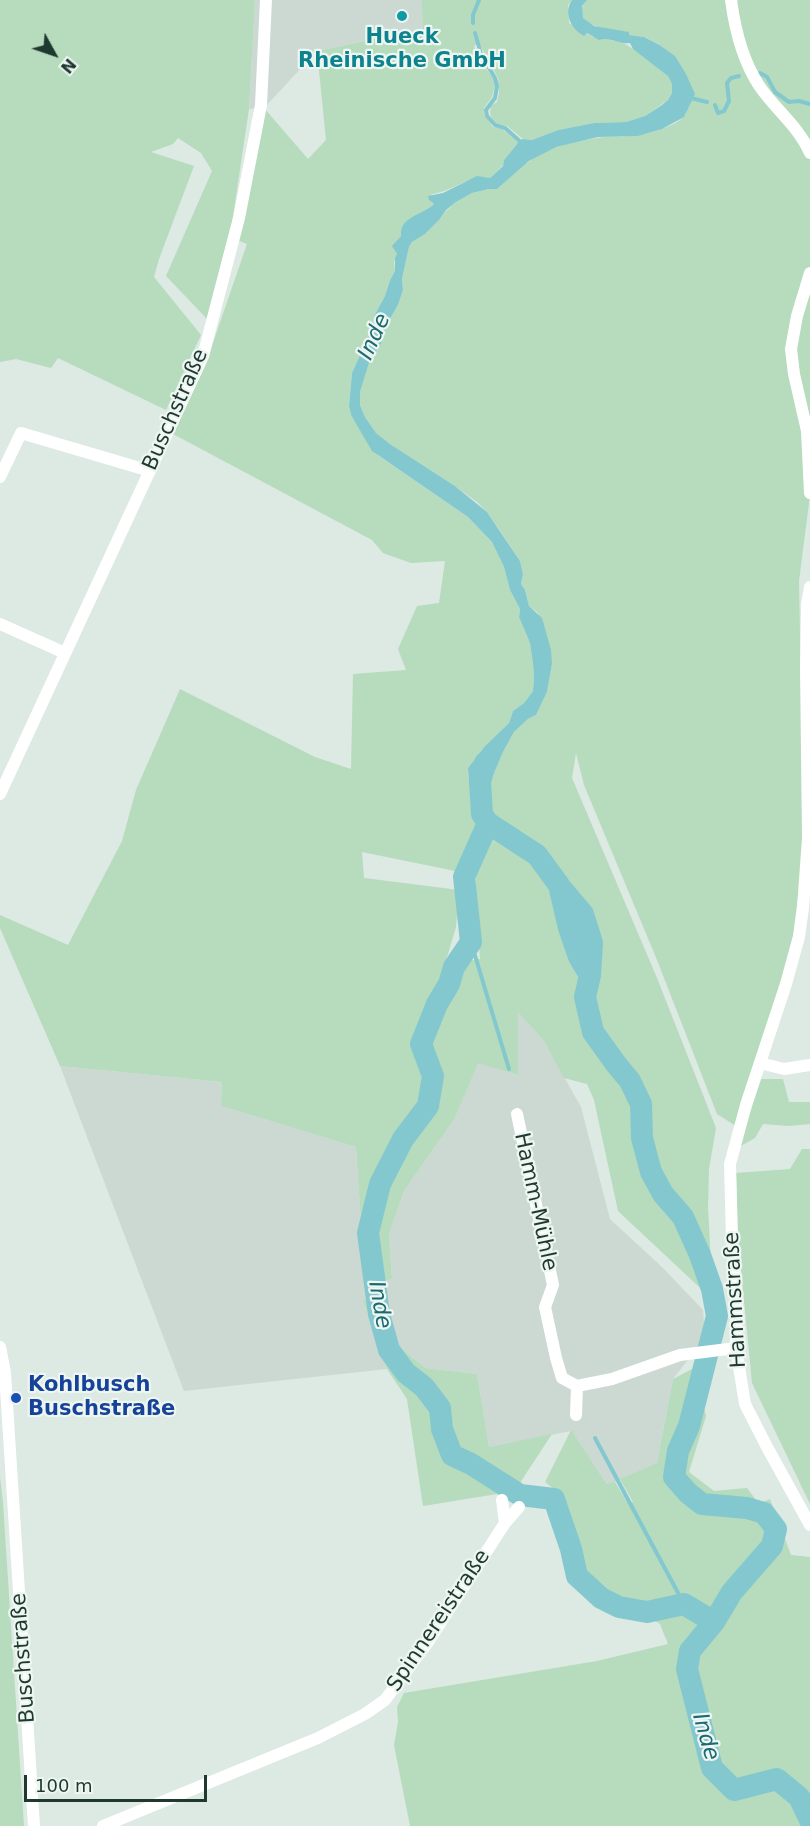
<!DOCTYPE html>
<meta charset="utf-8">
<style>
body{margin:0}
#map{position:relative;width:810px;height:1826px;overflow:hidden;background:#dde9e3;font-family:"DejaVu Sans",sans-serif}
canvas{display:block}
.north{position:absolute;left:24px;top:24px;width:60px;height:60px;-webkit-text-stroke:4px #edf6f1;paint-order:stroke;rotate:130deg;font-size:16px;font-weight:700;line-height:24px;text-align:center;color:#1f3830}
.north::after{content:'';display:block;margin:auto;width:21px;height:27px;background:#1f3830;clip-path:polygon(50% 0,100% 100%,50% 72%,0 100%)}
.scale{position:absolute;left:24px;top:1775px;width:183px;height:27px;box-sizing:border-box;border:3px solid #1f3830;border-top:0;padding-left:8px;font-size:18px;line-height:21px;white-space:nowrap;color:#1f3830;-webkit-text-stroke:4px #edf6f1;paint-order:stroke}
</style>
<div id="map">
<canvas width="810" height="1826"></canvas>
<div class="north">N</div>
<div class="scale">100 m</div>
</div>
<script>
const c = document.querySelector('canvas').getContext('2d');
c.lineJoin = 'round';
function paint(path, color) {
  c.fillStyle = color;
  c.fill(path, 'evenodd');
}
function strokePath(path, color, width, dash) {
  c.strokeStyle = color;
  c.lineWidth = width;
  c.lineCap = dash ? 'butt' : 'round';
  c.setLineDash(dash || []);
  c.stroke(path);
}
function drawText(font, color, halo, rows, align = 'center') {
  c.font = font + ' "DejaVu Sans",sans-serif';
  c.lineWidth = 4.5;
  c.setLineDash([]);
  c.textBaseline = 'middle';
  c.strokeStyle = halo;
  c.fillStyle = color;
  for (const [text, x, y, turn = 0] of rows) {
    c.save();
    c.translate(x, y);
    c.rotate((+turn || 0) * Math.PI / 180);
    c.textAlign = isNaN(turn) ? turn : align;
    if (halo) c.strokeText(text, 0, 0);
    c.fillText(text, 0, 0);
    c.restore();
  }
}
paint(new Path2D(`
 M255,0h166l2,29 -106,22 -53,57 -15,1z
 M518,1011l26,30 37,66 29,112 52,48 41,43 2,28 -32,41 -16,84 -49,22 -37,-54 -82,16 -12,-73 -52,-6 -31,-26 -6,-42h-25l24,69 -203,22 -124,-325 162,16 -1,24 135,41 9,139 27,-7 -3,-45 15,-43 51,-73 23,-56 39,13z`), '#cbd9d2');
paint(new Path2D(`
 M0,0h255l-6,109 -17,114 -23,98 -43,-45 46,-105 -11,-18 -23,-15 -5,6 -22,8 43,14 -35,93 -5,18 47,58 -35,75 -108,-52 -7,10 -35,-9 -16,3z
 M421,0h151l-4,5 1,18 24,14 11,1 21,6 18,11 25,20 4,9v9l-4,7 -23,16 -19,6 -32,1 -36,7 -26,10 -9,-1 -16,-13 -12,-3 -4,-6 -1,-5 1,-6 6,-4 2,-9 -1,-15 -19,-35 -5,3 8,17 12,16 1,7 -3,11 -8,11v6l9,13 9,2 16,12 -1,3 -13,16 -1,5 -13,13c-20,-4 -37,13 -58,16l-2,7 4,3c-11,11 -35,12 -33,32l-8,10 4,8 -3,8 1,9 -5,9 -5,16 -11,20v6l-4,5 -2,10 -16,36 -3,33 2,9 25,39 92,63 24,25 12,25 6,23 10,19 -1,8 11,26 3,21 1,13 -1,14 -9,12 -11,8 -4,12 -24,23 -17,22 1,14 10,36 -1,14 -13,21 -5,19 -98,-20 2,26 95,12 -3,37 -11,37 35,-5 -5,-74 7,-71 5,-24 16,-38 11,-20 14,-13 8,-4 11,-23 5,-28 -14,-51 -9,-7 -4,-16 -4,-6 2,-10 -3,-13 -19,-29 -14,-20 -10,-10 -22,-16 -65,-42 -14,-11 -11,-16 -5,-12v-13l10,-32 11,-16 6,-20 11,-19 5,-15 -1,-11 7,-32 3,-5 13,-8 15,-15 6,-8 10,-9 16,-9 17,-4h8c19,-16 35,-34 59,-42 13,-4 28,-7 41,-9 13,-3 27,0 41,-3 13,-2 43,-10 48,-22l-27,-69 -15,-7 -15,-2 -1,-3c-15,-2 -64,-6 -41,-32h141l2,5 9,-5h71v495l-11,86 4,221v55l-10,78 -24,89 -33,102 -19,-12 -60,-154 -73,-175 -8,-32 -4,25 85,200 59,150 -7,41 -1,38 5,93 -95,-89 -24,-111 -7,-16 -23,-6 -20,-37 -26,-29v63l-40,-12 -23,55 -51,73 -15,43 3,45 -27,7 -9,-139 -135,-41 1,-24 -162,-16 -60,-138v-13l68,30 54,-104 14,-51 44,-101 135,68 36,12 2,-95 53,-4 -8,-21 19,-43 22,-3 6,-42 -34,2 -28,-10 -11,-13 -199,-106 32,-68 42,-122 -10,-4 27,-132 44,51 18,-19 -9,-89 106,-22z
 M761,1079h22l6,23h21v22l-21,2 -26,-2 -8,14 -16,9z
 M802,1149h8v355l-58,-121 -14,-144 -2,-66 54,-4z
 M363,1300h25l6,42 31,26 52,6 12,73 63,-13 -44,67 -11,-7 -74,12 -16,-107 -20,-30z
 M711,1359l-8,45 3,12 -17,56 25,19 33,-3 12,16 11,-5 21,56 19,2v269h-400l-16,-81 4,-23 -1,-15 7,-14 193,-32 71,-17 -8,-20 -11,-7 2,-8 -21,-3 -26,-11 -24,-21 -21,-81 -14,-11 26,-52 36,54 8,-2 12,20h6l-13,-23 37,-16 16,-84z
 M0,1476l3,27 21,323h-24z`), '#b6dbbd');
paint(new Path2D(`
 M572,0h15l-5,6 1,12 11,8 35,6v3l15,2 14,7 17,12 11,18 9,20 -11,23 -22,12 -24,7 -40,1 -42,10 -27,14 -32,28h-8l-17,4 -16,9 -10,8 -6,9 -15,15 -13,8 -3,5 -7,32 1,11 -5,15 -11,19 -6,20 -11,16 -10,32v13l5,12 11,16 14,11 65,42 32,26 33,49 3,13 -2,10 4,6 4,16 13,12 9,32 1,14 -5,28 -11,23 -8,4 -14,13 -11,20 -16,38 -15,5 -3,-13 -1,-14 17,-22 24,-23 4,-12 11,-8 9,-12 1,-14 -1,-13 -3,-21 -11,-26 1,-8 -10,-19 -6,-23 -12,-25 -24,-25 -96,-66 -21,-36 -2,-9 3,-33 16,-36 2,-10 4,-5v-6l11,-20 5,-16 5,-9v-13l2,-4 -5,-8 9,-10c-2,-20 22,-21 33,-32l-5,-4 -1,-4 15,-3 34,-17 13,2 13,-12 1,-6 13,-16 1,-3 5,-2 9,1 26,-10 36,-7 32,-1 19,-6 17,-11 6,-5 4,-7v-9l-4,-8 -35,-27 -3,-6c-10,2 -21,-7 -31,-3l-12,-7 -3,3c-13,-7 -21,-23 -12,-36z`), '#84c8cf');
strokePath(new Path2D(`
 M473,23v-8l6,-15
 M475,33l6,21 14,24 2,8 -2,12 -9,12 1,6 8,9 10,3 17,15
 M760,73l7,4 8,15 14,10 10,-1 11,3
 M691,98l16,4
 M715,105l3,8 6,-2 5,-10 -2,-18 4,-5 8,-2
 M471,942l38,127
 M595,1438l89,166`), '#84c8cf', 4);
strokePath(new Path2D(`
 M485,763l-5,19 2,32 6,9 49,32 22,30 10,43 10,29 11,18 -5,22 8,35 23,32 14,17 11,23 1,34 9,34 12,22 20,23 17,38 12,34 5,27 -28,110 -11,25 -4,26 14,16 14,11 45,4 17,5 12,16 -4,17 -40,46 -18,30 -24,29 -3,18 25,99 22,22 43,-11 22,18 11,23
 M488,823l-24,54 7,65 -17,25 -5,17 -12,20 -16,40 12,32 -5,30 -25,33 -23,45 -12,49 11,81 10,36 17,23 18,14 16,21 2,21 10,26 19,9 49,31 34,4 17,50 6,27 24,22 18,9 28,5 37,-8 30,18
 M561,888l22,26 9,29 -2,32`), '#84c8cf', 22);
strokePath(new Path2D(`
 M731,0c4,30 12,62 29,87 16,23 39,40 50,66
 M810,273l-13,43 -6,33 3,25 13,57 3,62
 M0,477l21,-44 129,38
 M810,587l-3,17 -1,64 2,170 -5,70 -4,29 -13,47 -40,121 -16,59 2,77 5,66 -1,41 9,56 22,43 43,78
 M0,624l65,29
 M0,794l203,-438 36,-138 22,-113 5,-105
 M760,1063l24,6 26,-4
 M517,1114l36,171 -8,22 11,51 6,20 15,8 35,-7 68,-24 56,-7
 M0,1347l5,26 29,453
 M576,1415l1,-29
 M505,1523l14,-16
 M103,1826l215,-88 47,-24 20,-14 43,-58 77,-119 -3,-23`), '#fff', 12);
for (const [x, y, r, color] of [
 [402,16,6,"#0f9aa8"],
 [16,1398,6,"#1a4fb4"]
]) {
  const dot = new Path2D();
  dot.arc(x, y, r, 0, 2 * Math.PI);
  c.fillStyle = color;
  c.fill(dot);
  strokePath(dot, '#edf6f1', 2);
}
drawText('bold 21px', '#0d838f', '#edf6f1', [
 ["Hueck",402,38],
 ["Rheinische GmbH",402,62]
]);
drawText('21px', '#1f3830', '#edf6f1', [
 ["Buschstraße",176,410,-66],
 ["Hamm-Mühle",535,1202,78],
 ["Hammstraße",736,1300,-93],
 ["Spinnereistraße",439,1621,-56],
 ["Buschstraße",24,1658,-94]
]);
drawText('bold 21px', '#164399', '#edf6f1', [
 ["Kohlbusch",28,1386],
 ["Buschstraße",28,1410]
], 'left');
drawText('italic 22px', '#1b6a73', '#edf6f1', [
 ["Inde",375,337,-66],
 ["Inde",379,1305,80],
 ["Inde",705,1737,74]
]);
</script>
